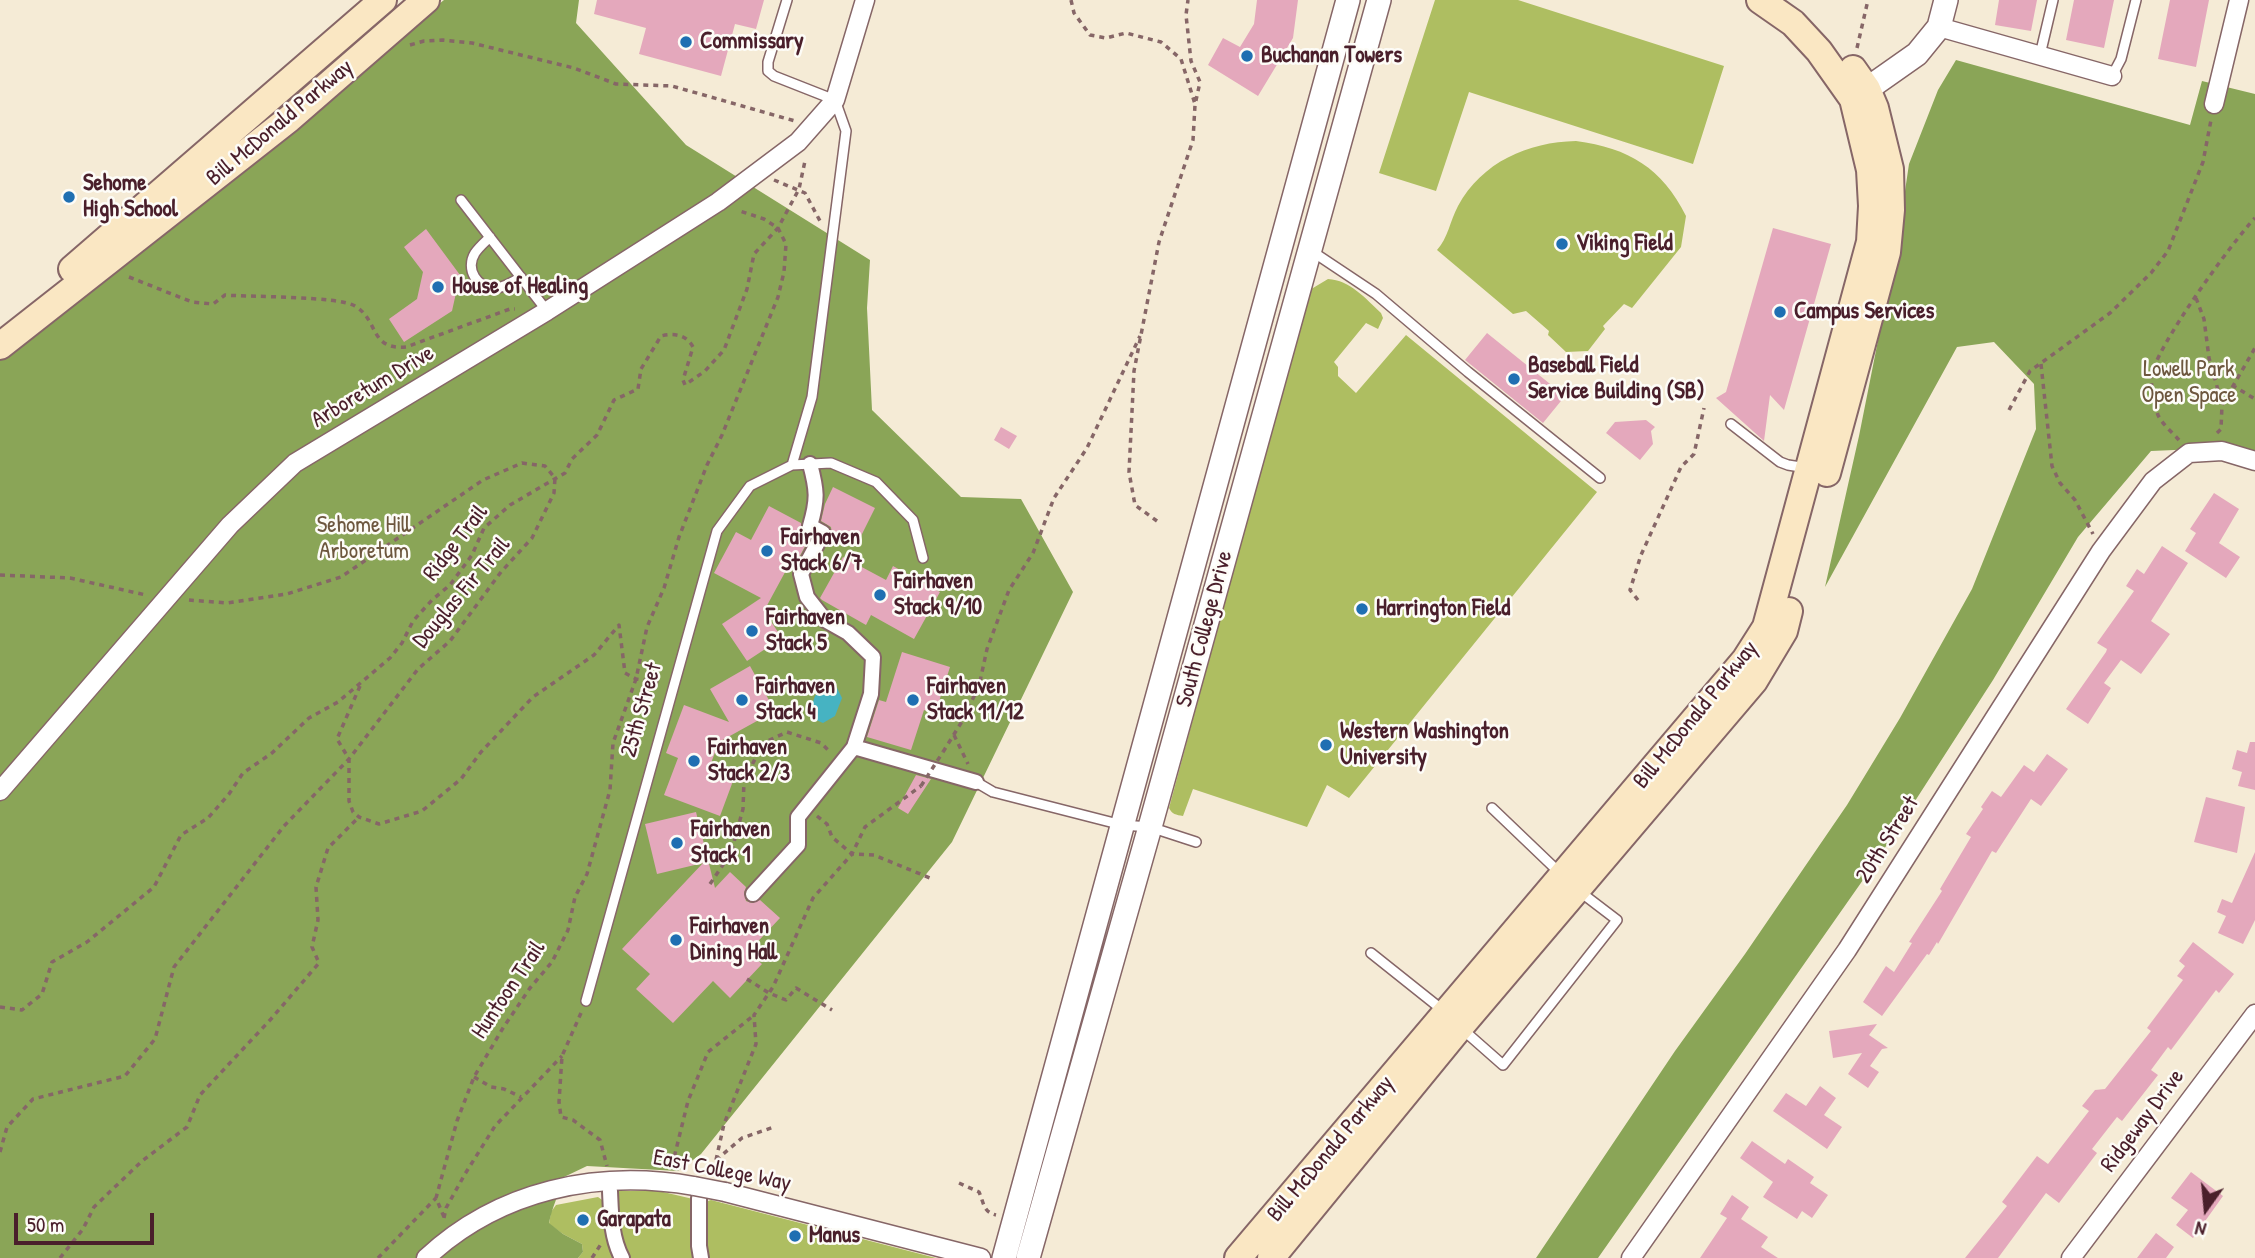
<!DOCTYPE html>
<style>
body{margin:0}
#map{position:relative;width:2255px;height:1258px;overflow:hidden;background:#f5ebd6;font-family:"Patrick Hand",sans-serif}
canvas{display:block}
.north{position:absolute;left:2171px;top:1174px;width:70px;height:70px;-webkit-text-stroke:5px #fdfcf7;paint-order:stroke;rotate:195deg;font-size:19px;font-weight:700;line-height:28px;text-align:center;color:#4a1f2b}
.north::after{content:'';display:block;margin:auto;width:24px;height:32px;background:#4a1f2b;clip-path:polygon(50% 0,100% 100%,50% 72%,0 100%)}
.scale{position:absolute;left:14px;top:1213px;width:140px;height:32px;box-sizing:border-box;border:4px solid #4a1f2b;border-top:0;padding-left:9px;font-size:21px;line-height:24px;white-space:nowrap;color:#4a1f2b;-webkit-text-stroke:5px #fdfcf7;paint-order:stroke}
</style>
<div id="map">
<canvas width="2255" height="1258"></canvas>
<div class="north">N</div>
<div class="scale">50 m</div>
</div>
<script>
const c = document.querySelector('canvas').getContext('2d');
c.lineJoin = 'round';
function paint(path, color) {
  c.fillStyle = color;
  c.fill(path, 'evenodd');
}
function strokePath(path, color, width, dash) {
  c.strokeStyle = color;
  c.lineWidth = width;
  c.lineCap = dash ? 'butt' : 'round';
  c.setLineDash(dash || []);
  c.stroke(path);
}
function drawText(font, color, halo, rows, align = 'center') {
  c.font = font + ' "Patrick Hand",sans-serif';
  c.lineWidth = 5;
  c.setLineDash([]);
  c.textBaseline = 'middle';
  c.strokeStyle = halo;
  c.fillStyle = color;
  for (const [text, x, y, turn = 0] of rows) {
    c.save();
    c.translate(x, y);
    c.rotate((+turn || 0) * Math.PI / 180);
    c.textAlign = isNaN(turn) ? turn : align;
    if (halo) c.strokeText(text, 0, 0);
    c.fillText(text, 0, 0);
    c.restore();
  }
}
paint(new Path2D(`
 M1435,0h83l206,66 -31,98 -224,-72 -33,99 -57,-18z
 M1576,141c53,7 86,27 110,75l-5,31 -49,61 -8,-4 -21,22 2,3 -17,22 -22,1 -18,-17 1,-4 -23,-20 -13,3 -76,-64c11,-12 13,-29 21,-44 24,-44 70,-64 118,-65z
 M1328,279c22,1 38,20 53,34l2,5 -5,11 -12,-6 -32,39 4,5v9l18,17 50,-58 191,157 -248,306 -22,-13 -20,42 -114,-38 -10,27c-7,-1 -11,-2 -14,-8l139,-517z
 M618,1191h41l34,8 4,59h-71l-9,-33z
 M598,1197l7,5 11,56h-38l5,-6 -1,-8 -19,-10 -14,-10 2,-12 5,-7z
 M711,1200l225,58h-230l-1,-56z`), '#aebe61');
paint(new Path2D(`
 M444,0h135l-3,23 110,122 184,115 -3,48 5,102 89,87 60,2 52,93 -121,250 -251,312 -23,17 -91,-5 -23,11c-5,16 -12,31 -15,46l14,11 19,10 1,8 -5,6h-578v-909z
 M1956,60l234,65 12,-44 53,13v362l-34,-8 -70,3 -73,86 -85,143 -116,180 -279,398h-62l139,-207 70,-97 102,-149 53,-87 72,-129 64,-160 -2,-45 -40,-42 -37,5 -132,240 34,-151 38,-191 12,-81 29,-74z`), '#8aa557');
paint(new Path2D(`
 M826,685l10,1 6,12 -7,18 -12,7 -9,-4 -4,-8 5,-15z`), '#46b3c2');
paint(new Path2D(`
 M597,0h167l-8,29 -21,-5 -14,52 -82,-22 7,-26 -52,-14z
 M1257,0h41l-5,38 -35,58 -50,-31 15,-27 17,9 14,-23z
 M1999,0h38l-6,31 -36,-6z
 M2074,0h40l-10,48 -38,-8z
 M2170,0h39l-13,67 -38,-8z
 M1773,228l58,16 -47,166 -14,-15 -6,46 -48,-43 10,-6z
 M426,229l34,46 -8,36 -48,31 -15,-23 28,-20 6,-27 -19,-25z
 M1487,333l78,63 -22,27 -78,-63z
 M1646,420l9,7 -4,4 2,13 -13,16 -34,-27 9,-11z
 M1001,427l16,9 -8,13 -15,-9z
 M833,487l42,21 -19,38 -24,-11 -1,-8 -10,-6 4,-17z
 M2214,493l25,16 -20,34 21,14 -14,21 -41,-27 11,-18 -6,-4z
 M769,506l32,17 1,8 8,6 -15,28 -5,-2 -26,48 18,27 -35,23 -25,-37 39,-26 -47,-25 22,-41 15,8z
 M2162,546l26,17 -37,58 19,13 -29,40 -20,-14 -17,23 7,5 -23,36 -22,-15 40,-57 1,-3 -10,-6 37,-52 -8,-5 11,-17 7,5z
 M843,557l43,23 7,-14 47,26 -26,47 -43,-24 -5,10 -44,-25 -2,-2z
 M902,652l48,15 -15,47 -11,-4 -13,40 -44,-13 12,-37 7,2z
 M750,666l25,45 -56,31 -8,21 25,10 -16,43 -56,-21 14,-37 -12,-5 18,-48 45,17 -19,-33z
 M2250,742h5v48l-17,-4 4,-14 -10,-3 5,-19 10,3z
 M2047,754l21,15 -27,37 -10,-7 -35,54 -4,-2 -54,93 -1,-2 -8,13 -2,-1 -45,62 -19,-14 23,-36 8,6 18,-29 -3,-1 33,-51 -2,-2 31,-52 -5,-3 17,-25 -2,-2 11,-16 9,6 23,-32 10,7z
 M916,775l15,4 -23,35 -10,-6z
 M2206,797l39,10 -8,46 -43,-11z
 M696,812l19,76 15,-16 16,15 -2,6 2,8 6,2 8,-3 20,18 -32,34 14,12 -32,34 -17,-17 -40,42 -37,-34 14,-15 -28,-25 81,-86 -46,11 -12,-50z
 M2255,852v68l-12,24 -25,-11 8,-17 -9,-4 5,-13 10,4z
 M2193,942l41,32 -15,19 -3,-3 -45,60 -3,-3 -17,23 7,5 -36,46 -5,-4 -25,32 5,4 -38,50 -13,-10 -48,65h-33l42,-52 -5,-4 35,-46 11,8 41,-53 -7,-5 13,-16 10,-1 46,-58 -4,-3 36,-48 -6,-4 8,-10 -6,-5z
 M1877,1024l-8,11 19,13 -6,1 -12,17 9,6 -11,16 -20,-14 14,-21 -29,5 -4,-27z
 M1820,1086l16,12 -12,17 18,12 -15,22 -54,-38 13,-18 20,13z
 M1752,1141l33,23 3,-5 26,18 -4,6 18,12 -16,23 -10,-7 -5,8 -34,-22 10,-15 -33,-24z
 M2191,1172l32,24 -30,42 -17,-13 12,-15 -17,-12z
 M1732,1195l17,12 -8,12 27,18 -7,10 17,11h-78l27,-40 -7,-4z
 M2156,1233l18,14 -8,11h-29z`), '#e4a8bc');
const service = new Path2D(`
 M787,0l-19,62v9l6,5 61,24 11,31 -34,266 -20,68
 M2040,55l13,-55
 M2112,76l9,-17 15,-59
 M461,200l86,111
 M490,237c-5,5 -11,10 -15,16 -10,16 2,36 21,35 9,-1 17,-6 25,-11
 M1310,250l66,44 92,78 132,106
 M1731,424l49,38 8,3 19,3
 M976,782l17,10 129,33 28,2 46,15
 M1492,808l70,67
 M1371,953l74,59
 M586,1001l131,-470 33,-45 42,-21 39,-2 45,19 37,38 10,38
 M1461,1028l42,37 114,-145 -38,-29`);
const pedestrian = new Path2D(`
 M810,464c7,26 8,35 0,62l13,7 -22,41 6,23 18,23 23,13 25,24 -2,37 -17,53
 M753,894l45,-49v-28l56,-70 122,35
 M610,1191c1,23 1,46 12,67
 M699,1198v48l2,12`);
const minor = new Path2D(`
 M1939,27l173,49
 M2214,104l25,-104
 M0,791l230,-266 65,-62 252,-152 171,-109 80,-60 37,-42 30,-100
 M725,1192l256,66
 M426,1258c73,-68 171,-89 268,-72
 M1631,1258l216,-308 254,-399 52,-70 36,-28 33,-2 33,10
 M2071,1258l184,-244`);
const tertiary = new Path2D(`
 M1853,99l64,-45 22,-27 7,-27
 M1004,1258l344,-1258
 M1028,1258l122,-431 229,-827`);
const secondary = new Path2D(`
 M72,269l311,-269
 M0,346l289,-227 137,-119
 M1827,473l60,-221 4,-42 -1,-41 -15,-61 -8,-19 -14,-20
 M1238,1258l507,-598 21,-33 104,-385 2,-36 -2,-36 -17,-71 -34,-48 -26,-28 -33,-23
 M1271,1258l189,-231 294,-346 30,-50 5,-20`);
strokePath(service, '#866667', 12);
strokePath(pedestrian, '#866667', 18);
strokePath(minor, '#866667', 21);
strokePath(tertiary, '#866667', 26);
strokePath(secondary, '#866667', 30);
strokePath(new Path2D(`
 M1071,0l3,13 16,22 16,3 20,-5 35,9 20,17 14,45
 M410,45l14,-4 19,-1 29,3 102,25 42,16 56,2 123,35
 M1857,48l11,-48
 M774,180l31,13 15,28
 M129,277l63,25 21,2 12,-9c25,2 113,1 130,11 24,14 14,44 51,41l104,-38h5
 M2196,298l8,21 5,39 13,46
 M2041,364l11,102 8,17 15,17 18,34
 M2232,385l23,14
 M2009,410l21,-39 80,-58 41,-40 17,-22 35,-89 8,-42
 M2217,433l4,-4 1,-24 33,-57
 M2179,440c-6,-7 -17,-16 -21,-25 -2,-5 -7,-31 -7,-37 3,-29 82,-137 104,-160
 M1157,521l-22,-16 -6,-33 5,-101 25,-129 34,-102 2,-35 5,-23 -9,-21 -5,-46 2,-15
 M0,575l70,3 76,17
 M1638,600l-8,-10 11,-35 40,-88 13,-13 10,-46
 M360,686l-23,53 12,20v42l4,11 6,5 20,7 43,-13 39,-32 20,-27 52,-55 61,-42 25,-30 6,48 11,6 27,4
 M954,735l14,29
 M943,752l18,-29 18,-37 8,-37 22,-59 24,-37 21,-55 33,-50 53,-112
 M817,816l10,8 5,13 20,17 22,1 56,23
 M710,884l21,-31 12,-44 1,-28 19,-38 24,-11 34,11 9,9
 M747,979l22,14 17,7 10,-12 36,22
 M0,1007l22,3 20,-16 10,-32 35,-20 67,-55 27,-52 27,-17 21,-24 14,-21 29,-20 37,-35 29,-16 52,-44 12,-15 11,-22 19,-21 18,-15 22,-30 12,-27 26,-23 55,-32 7,-14 25,-24 17,-35 24,-11 3,-20 20,-33c12,-3 25,-2 32,11l-10,33 2,5 20,-14 19,-21 23,-61 7,-35 24,-26 21,-39 6,-28
 M581,1013l-19,43 -3,46 2,15 12,3 27,20 7,26
 M474,1077l17,10 13,2 17,8
 M0,1152l7,-25 26,-28 92,-23 30,-37 19,-72 110,-141 65,-67 69,-90 32,-28 51,-69 31,-34 22,-45 1,-15 -10,-12 -23,-3 -39,17 -142,97 -54,17 -60,9 -38,-3
 M716,1160l8,-36 32,-80 -2,-29 19,-28 40,-89 39,-44 13,-27 56,-41
 M716,1160l26,-22 32,-11
 M672,1166l16,-65 20,-49 45,-36
 M959,1183l20,9c5,11 4,20 17,23
 M444,1217l-8,-19 21,-77 17,-44 29,-49 27,-40 22,-26 16,-32 7,-33 12,-23 23,-84 3,-47 23,-64 11,-52 17,-39 15,-51 28,-72 15,-30 56,-138 6,-25 2,-28 -8,-16 -14,-9 -27,-9
 M444,1218l2,-10 19,-34 30,-48 67,-70
 M60,1258l23,-29 11,-22 48,-46 45,-34 13,-32 71,-76 48,-56 -7,-16 6,-27 -2,-33 12,-39 31,-31
 M378,1258l58,-60
 M592,1258l9,-14`), '#866667', 3.5, [5, 5]);
strokePath(service, '#fff', 9);
strokePath(pedestrian, '#fff', 14);
strokePath(minor, '#fff', 18);
strokePath(tertiary, '#fff', 23);
strokePath(secondary, '#fae7c3', 26);
const minorBridge = new Path2D(`
 M694,1186l31,6`);
strokePath(minorBridge, '#866667', 21, []);
strokePath(new Path2D(`
 M921,786l22,-34`), '#866667', 3.5, [5, 5]);
strokePath(minorBridge, '#fff', 18);
for (const [x, y, r, color] of [
 [686,42,7,"#1f6fb2"],
 [1247,56,7,"#1f6fb2"],
 [69,197,7,"#1f6fb2"],
 [1562,244,7,"#1f6fb2"],
 [438,287,7,"#1f6fb2"],
 [1780,312,7,"#1f6fb2"],
 [1514,379,7,"#1f6fb2"],
 [767,551,7,"#1f6fb2"],
 [880,595,7,"#1f6fb2"],
 [1362,609,7,"#1f6fb2"],
 [752,631,7,"#1f6fb2"],
 [742,700,7,"#1f6fb2"],
 [913,700,7,"#1f6fb2"],
 [1326,745,7,"#1f6fb2"],
 [694,761,7,"#1f6fb2"],
 [677,843,7,"#1f6fb2"],
 [676,940,7,"#1f6fb2"],
 [583,1220,7,"#1f6fb2"],
 [795,1236,7,"#1f6fb2"]
]) {
  const dot = new Path2D();
  dot.arc(x, y, r, 0, 2 * Math.PI);
  c.fillStyle = color;
  c.fill(dot);
  strokePath(dot, '#fdfcf7', 2.5);
}
drawText('bold 23px', '#4a1f2b', '#fdfcf7', [
 ["Commissary",700,42],
 ["Buchanan Towers",1261,56],
 ["Sehome",83,184],
 ["High School",83,210],
 ["Viking Field",1576,244],
 ["House of Healing",452,287],
 ["Campus Services",1794,312],
 ["Baseball Field",1528,366],
 ["Service Building (SB)",1528,392],
 ["Fairhaven",781,538],
 ["Stack 6/7",781,564],
 ["Fairhaven",894,582],
 ["Stack 9/10",894,608],
 ["Harrington Field",1376,609],
 ["Fairhaven",766,618],
 ["Stack 5",766,644],
 ["Fairhaven",756,687],
 ["Stack 4",756,713],
 ["Fairhaven",927,687],
 ["Stack 11/12",927,713],
 ["Western Washington",1340,732],
 ["University",1340,758],
 ["Fairhaven",708,748],
 ["Stack 2/3",708,774],
 ["Fairhaven",691,830],
 ["Stack 1",691,856],
 ["Fairhaven",690,927],
 ["Dining Hall",690,953],
 ["Garapata",597,1220],
 ["Manus",809,1236]
], 'left');
drawText('23px', '#4a1f2b', '#fdfcf7', [
 ["Bill McDonald Parkway",280,123,-40],
 ["Arboretum Drive",373,387,-31],
 ["Ridge Trail",456,543,-52],
 ["Douglas Fir Trail",462,593,-50],
 ["South College Drive",1205,629,-75],
 ["25th Street",642,710,-74],
 ["Bill McDonald Parkway",1696,715,-51],
 ["20th Street",1888,840,-58],
 ["Huntoon Trail",509,990,-56],
 ["Ridgeway Drive",2143,1121,-53],
 ["Bill McDonald Parkway",1331,1149,-50],
 ["East College Way",722,1171,11]
]);
drawText('23px', '#6d573e', '#fdfcf7', [
 ["Lowell Park",2189,370],
 ["Open Space",2189,396],
 ["Sehome Hill",364,526],
 ["Arboretum",364,552]
]);
</script>
